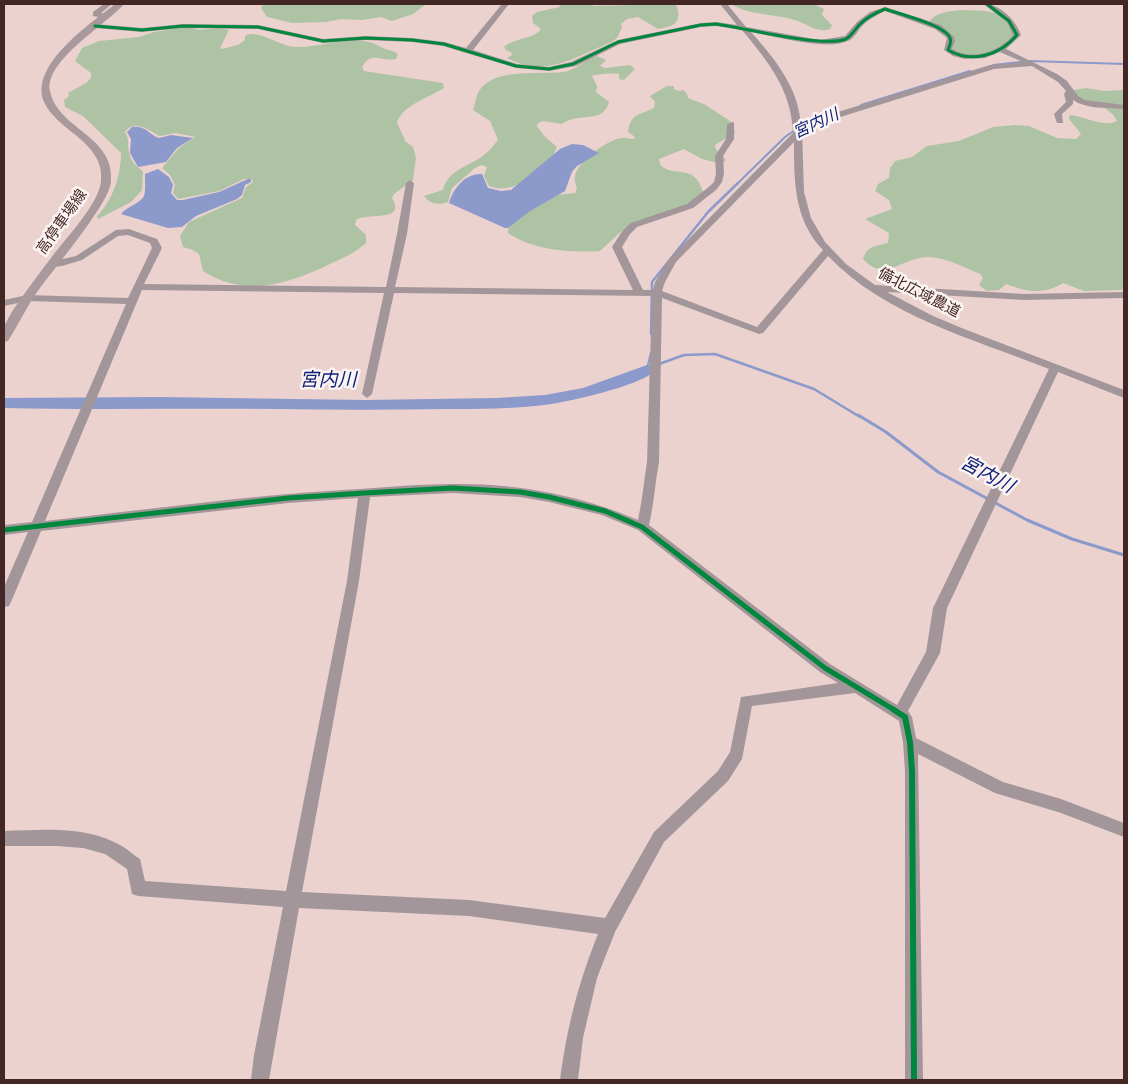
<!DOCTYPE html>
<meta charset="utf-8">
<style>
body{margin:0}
#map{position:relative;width:1128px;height:1084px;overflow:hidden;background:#ebd2cf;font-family:Merriweather,serif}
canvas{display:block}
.frame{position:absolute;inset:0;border:5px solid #432724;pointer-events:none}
</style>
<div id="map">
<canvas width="1128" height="1084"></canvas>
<div class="frame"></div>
</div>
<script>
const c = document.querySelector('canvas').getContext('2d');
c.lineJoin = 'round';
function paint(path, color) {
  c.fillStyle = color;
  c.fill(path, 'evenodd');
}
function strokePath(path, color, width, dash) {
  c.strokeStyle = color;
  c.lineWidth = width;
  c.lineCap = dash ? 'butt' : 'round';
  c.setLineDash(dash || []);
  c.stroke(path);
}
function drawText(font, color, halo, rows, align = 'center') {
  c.font = font + ' Merriweather,"Noto Sans JP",serif';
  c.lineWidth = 5;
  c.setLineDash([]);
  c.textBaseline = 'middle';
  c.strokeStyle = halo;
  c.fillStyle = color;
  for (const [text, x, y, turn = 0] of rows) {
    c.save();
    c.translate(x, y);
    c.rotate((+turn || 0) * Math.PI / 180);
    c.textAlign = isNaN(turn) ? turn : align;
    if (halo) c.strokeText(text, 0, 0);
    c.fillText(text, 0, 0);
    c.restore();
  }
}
paint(new Path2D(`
 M263,4h163l-13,10 -21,7 -11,-4 -19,3 -21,-1 -15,3 -34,1 -25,-6 -6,-9z
 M559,4h31l4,2 82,-2c6,18 0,22 -18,25l-20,-12 -11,2 -6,5 1,3 -5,11 -5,4c-36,14 -65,37 -105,16l5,-3 -1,-3 -5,-2 -2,-3c12,-10 31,-8 37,-18l-8,-6 -1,-7 5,-4 23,-5z
 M732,4h82l10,5 -2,6 10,10 -2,4c-11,4 -20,-3 -30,-7 -17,-8 -57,-7 -68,-18z
 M964,10c21,1 49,-1 50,28 -10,9 -28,19 -42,18 -7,0 -14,-3 -20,-5l2,-10 -24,-20c7,-10 23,-10 34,-11z
 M188,27l11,3 20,-2 10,2 -9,18 2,1 16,-4 7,-5v-4c12,-8 34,10 50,11 28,1 61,-15 86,0 5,3 12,3 17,7l-2,5c-16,3 -24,-9 -34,8l2,4 79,12 1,5c-14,9 -42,17 -47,35l9,19 7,5 3,11 -3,22 -19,14 -2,4c15,25 -25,14 -36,22l-1,5 11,10v8c-11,10 -23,15 -36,21 -41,20 -86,34 -127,7l-4,-17 -6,-4 -10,-3 -3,-11 9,-14 53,-24 4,-11 7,-5 -1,-3h-8l-25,12 -41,8 -5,-6 2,-8 -5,-10 -8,-7 17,-20 16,-11 -19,-4 -16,3c-11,-5 -25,-18 -35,-4 5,8 2,12 4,20 1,10 8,14 14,20l-1,18 -11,12 -33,17 -1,-3c16,-16 24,-41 24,-63l-38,-37 -18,-9 -1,-7 5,-4 -1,-3 18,-10 5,-5v-5l-16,-12 7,-13 17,-7 40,-4 15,-5z
 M597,56l9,4 -6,6 5,2 25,-3 5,4 -11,11 -5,-1v-5c-4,-1 -23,0 -27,2l5,10 -1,6 13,10c-7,23 -28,9 -47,22l-19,-3 -5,2 -1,3 7,10 13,11c-2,4 -4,10 -7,13 -14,17 -40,35 -61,26l-5,-10 3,-9 -5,-2 -7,3 -23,20 -4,14c-9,4 -18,2 -24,-6l19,-6c5,-21 26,-23 41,-35 6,-4 10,-11 14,-15l-8,-19 -17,-11c2,-6 3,-14 6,-19 15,-24 61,-16 84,-19 14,-2 21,-12 34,-16z
 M667,86h7v3l4,2 5,-1 4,4 1,4 16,6 29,19 2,10 -20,12v3l11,12 -4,4 -20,-5 -18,-10 -25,10c1,16 23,10 33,16 6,4 9,11 11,17l-18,14 -59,21 -26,24c-30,2 -68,-1 -92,-18l1,-8 18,-14 30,-16 18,-2 2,-5c-1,-3 -3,-8 -2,-11 1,-15 33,-38 47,-39 4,-1 8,1 12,1l1,-2 -7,-5c3,-20 13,-17 26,-24l1,-6 -5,-6z
 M1086,88l19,3 19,-1 -1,200 -39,1 -21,-8c-19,12 -37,9 -57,1l-7,6 -12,1 -8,-6 4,-7 -3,-4c-15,-6 -35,-17 -52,-17 -24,0 -44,26 -65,2 4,-13 12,-13 25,-16l1,-10 -24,-14 27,-10 -3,-9 -14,-9 3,-7 11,-6 1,-10 5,-7 17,-4 15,-11 32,-5 34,-14 21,-2 15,1 28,12 19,1 5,-5 -12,-15 1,-4c14,1 34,13 47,6 -8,-17 -30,-18 -44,-27l1,-4z`), '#aec3a4');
paint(new Path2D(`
 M132,127c14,-2 17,8 27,11l12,-3 22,3 -16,10 -11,14 -28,5 -8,-14 1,-14 -4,-7z
 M572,144l11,1 16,8 -22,13 -5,6 -7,19 -35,20 -22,17h-3l-56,-25c4,-14 16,-30 33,-29l6,14 13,3 10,-1 49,-41z
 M158,169l11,8 4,8 -2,8 6,7h6l36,-8 29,-13h3v3l-6,3 -3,10 -5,4 -41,17 -14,11 -14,1 -47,-14c6,-8 19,-10 23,-18 2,-6 1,-16 1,-22z`), '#8b99cb');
strokePath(new Path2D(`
 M993,65l37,-4 94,3
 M861,105l109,-34
 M737,184l48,-47 10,-7`), '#8b99cb', 2);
strokePath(new Path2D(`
 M651,334l1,-52 56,-70 30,-29
 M659,364l25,-9 31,-1 99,35 46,28
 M647,370l4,-17`), '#8b99cb', 2.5);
strokePath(new Path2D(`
 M858,415l28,17 52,40 89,48 45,19 52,16`), '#8b99cb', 3);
paint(new Path2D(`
 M647,365l5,1 3,4c-10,15 -91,33 -111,35 -32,4 -65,4 -98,4 -57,1 -113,1 -170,0 -91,-1 -182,1 -272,-1v-10l155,-1 206,3 132,-2 48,-3 38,-7z`), '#8b99cb');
paint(new Path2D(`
 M104,4h8l-11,9 7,2v4l-15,-3v-4z
 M502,4h7l-36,46 44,14 32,3 22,-5 47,-22 83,-17 15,-1 21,3 -17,-21h7l19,23 74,13 25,-4 12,-14 13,-10 15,-5 56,18 13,12 1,4 -3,8c21,12 47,3 61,-14l-6,-13 -24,-18c16,-1 33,16 38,31l-15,14 51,25 10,7 11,15 7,4 39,5v4c-17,-2 -36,1 -51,-9v4l-11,10 1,9h-6l-3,-9 12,-12 -2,-8 2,-3 -8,-9 -26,-16 -38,3 -176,55 -11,6h-5l2,62 7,26 14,24 21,22 29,21 149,9 100,-2v6l-100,2 -137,-8 46,24 31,13 160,61v8l-66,-26 -111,236 -7,45 -32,58 4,6 4,21 87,44 58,17 63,24v14l-63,-24 -66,-20 -77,-39 5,326h-18v-309l-2,-29 -4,-21 -44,-28 -103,13 -10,53 -14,22 -64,61 -49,90 -18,46 -14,60 -5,42h-18c7,-53 18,-96 38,-146l-129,-18 -170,-8 -30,172h-18l3,-25 29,-148 -145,-11 -6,-2 -5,-25 -22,-15 -22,-6 -26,-2h-53v-15c36,-1 77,-5 110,11 10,4 17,11 26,17l5,22 141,10 61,-310 11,-83 -70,5 -247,28 -30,71 -2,4 -5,1v-20l24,-55 -24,3v-10l28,-3 94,-218 -99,-3 -23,5v-6l23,-5 101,3 24,-50 -2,-5 -22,-8 -10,1 -36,24 -20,6 -9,1 -5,-3 2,-2 26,-6 40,-26 13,-1 28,10 5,9 -18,36 242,3 11,-53 9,-51 4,-3 4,3 -7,51 -12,53 238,3 -21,-43 11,-17 8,-7 56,-19 23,-18 4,-4 2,-8 -1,-18 11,-17 1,-15 7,-2v17l-11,17 1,18 -2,8 -6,8 -23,18 -56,19 -7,7 -8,13 21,43h10l2,-8 14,-23 124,-126c-2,-44 -24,-70 -51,-103l-26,-4 -15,1 -81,17 -44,22 -27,5 -33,-3 -73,-22 -31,-4 -46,-2 -43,3 -65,-14 -75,-1 -41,4 -47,-4 -4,-2 4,-2 47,4 41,-4 75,1 65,14 43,-3 46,2 32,4 22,6zM885,11l50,18 12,9 -3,12 9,6 12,3 20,-1 15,-6 23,10 -33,3 -178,55 -11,6c-2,-38 -26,-67 -50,-94 25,4 76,20 99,8 5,-3 8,-10 12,-14 7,-7 15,-11 23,-15zM794,142c0,40 0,78 29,108l-66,77 -95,-36 3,-9 11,-20zM828,256c57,60 146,83 221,113l-116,239 -7,44 -29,53 -67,-41 -181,-139c5,-21 6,-42 10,-63l3,-164 97,36 4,-1zM142,290l242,3 -22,101 5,4 5,-4 22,-101 258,3 -5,166c-3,20 -5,39 -9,58 -58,-25 -122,-37 -185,-36 -37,0 -74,4 -110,6 -100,6 -199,20 -298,31zM453,493l67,4 29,5 53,13 36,15 182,142 18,11 -97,14 -11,55 -12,19 -64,61 -49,86 -136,-18 -167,-8 57,-311 11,-84z`), '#a2969a');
paint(new Path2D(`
 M115,4h9c-17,20 -80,57 -74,87 8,39 65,44 61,91 -2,23 -62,92 -78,116 -9,14 -16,29 -25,43l-4,1v-16l9,-16c12,-18 25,-35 38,-52 14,-19 47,-53 50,-76 2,-20 -8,-32 -23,-45 -11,-9 -28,-21 -34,-35 -15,-37 46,-78 71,-98z`), '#a9989c');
strokePath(new Path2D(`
 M95,26l47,4 41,-4 75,1 65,14 43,-3 46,2 32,4 72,22 33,3 24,-5 45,-22 83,-17 15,-1c28,4 107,24 130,15 5,-3 9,-9 13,-14 7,-7 16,-12 26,-16 14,5 60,16 65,29 2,4 -1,9 -2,12 24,14 52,5 69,-15l-8,-14 -22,-17`), '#00873e', 3);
strokePath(new Path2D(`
 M4,530l284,-32 77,-5 88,-5 67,4 29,5 56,14 37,16 183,141 71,43`), '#00873e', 5);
strokePath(new Path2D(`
 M894,710l11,7 5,25 2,29 2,309`), '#00873e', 6);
drawText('15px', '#432724', '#fcf4f3', [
 ["高停車場線",62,222,-55],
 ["備北広域農道",919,293,27]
]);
drawText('italic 16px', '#0d2178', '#fcf4f3', [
 ["宮内川",816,124,-25]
]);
drawText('italic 19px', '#0d2178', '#fcf4f3', [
 ["宮内川",328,381],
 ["宮内川",987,475,28]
]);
</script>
